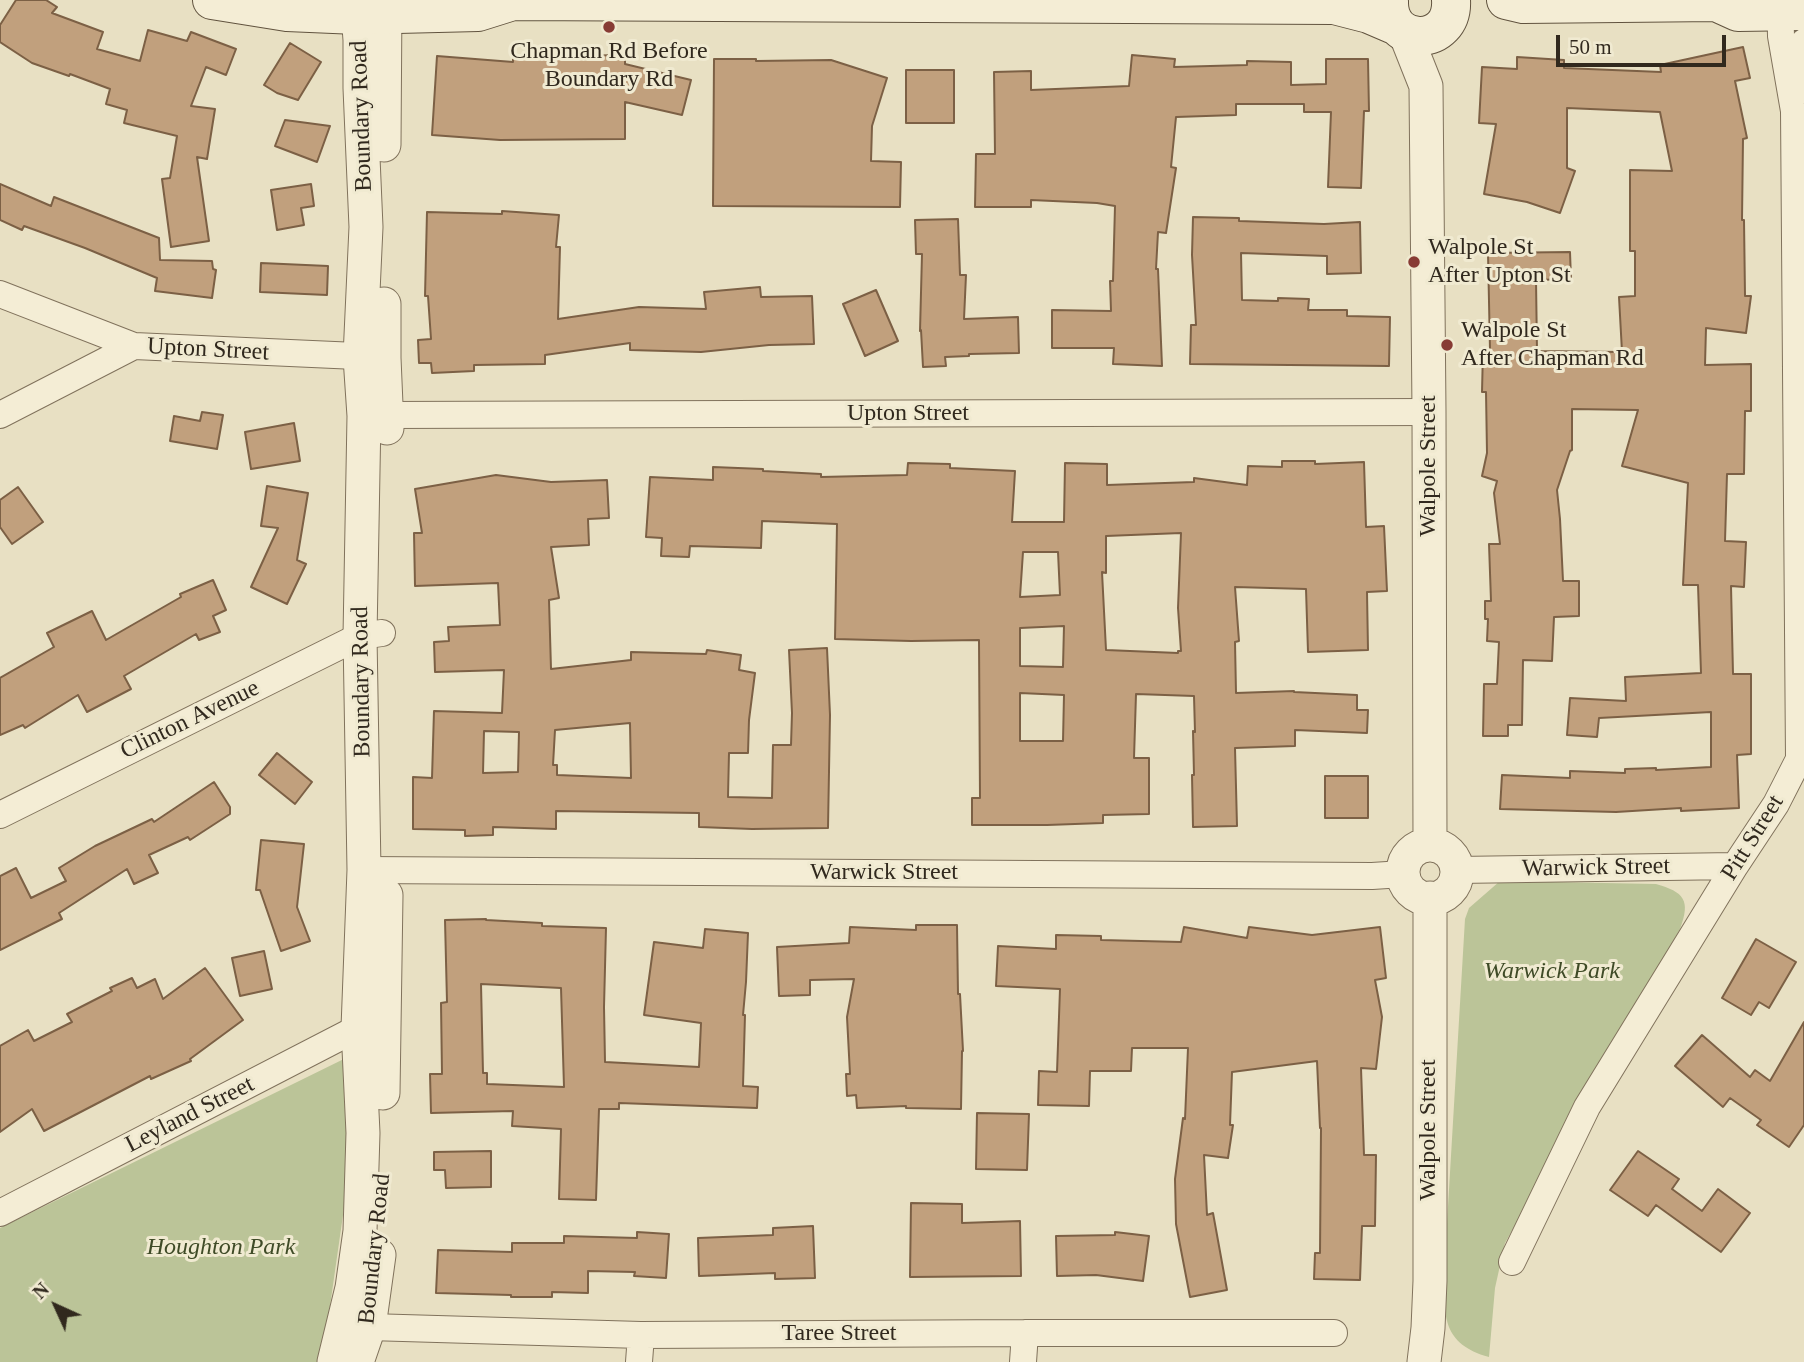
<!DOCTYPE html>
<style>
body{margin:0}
#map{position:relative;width:1804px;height:1362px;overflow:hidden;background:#e8e0c3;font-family:Georgia,serif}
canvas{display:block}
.north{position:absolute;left:21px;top:1271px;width:70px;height:70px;-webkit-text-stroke:5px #f0ead1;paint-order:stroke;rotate:315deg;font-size:19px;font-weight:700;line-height:28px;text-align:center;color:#31291e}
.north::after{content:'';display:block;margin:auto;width:24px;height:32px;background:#31291e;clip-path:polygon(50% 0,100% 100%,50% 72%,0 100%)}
.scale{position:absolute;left:1556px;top:35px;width:170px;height:32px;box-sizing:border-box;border:4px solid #31291e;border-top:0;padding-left:9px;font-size:21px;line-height:24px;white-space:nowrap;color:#31291e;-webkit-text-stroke:5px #f0ead1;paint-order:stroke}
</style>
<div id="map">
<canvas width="1804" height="1362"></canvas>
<div class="north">N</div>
<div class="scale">50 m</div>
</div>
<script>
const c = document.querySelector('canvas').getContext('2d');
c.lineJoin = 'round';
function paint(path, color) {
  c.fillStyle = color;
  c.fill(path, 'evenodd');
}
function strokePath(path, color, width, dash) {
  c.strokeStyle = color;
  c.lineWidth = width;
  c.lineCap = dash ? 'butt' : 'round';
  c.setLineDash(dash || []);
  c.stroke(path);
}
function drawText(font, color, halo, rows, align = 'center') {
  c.font = font + ' Georgia,serif';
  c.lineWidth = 6;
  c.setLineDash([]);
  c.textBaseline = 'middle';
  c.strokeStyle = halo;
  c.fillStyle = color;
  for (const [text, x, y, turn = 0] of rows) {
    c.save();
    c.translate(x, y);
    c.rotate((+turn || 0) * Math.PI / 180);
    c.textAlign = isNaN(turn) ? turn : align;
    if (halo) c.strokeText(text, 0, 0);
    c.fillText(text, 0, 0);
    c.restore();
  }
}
paint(new Path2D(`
 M1500,881l156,3c28,8 35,16 24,45l-175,314 -10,45 -6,69c-47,-13 -45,-41 -45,-83l21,-355 4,-11z
 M352,1055l-2,111 -28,196h-322v-134z`), '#bbc498');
const building = new Path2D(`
 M16,0h30l11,7 -5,6 51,19 -6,17 43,12 8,-31 39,11 4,-9 45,17 -10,26 -20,-8 -15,39 24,3 -8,50 -10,-2 12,84 -38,6 -9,-68 8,-1 7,-42 -53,-13 3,-13 -21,-6 4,-15 -40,-15 -1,2 -37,-13 -32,-21v-17z
 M290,43l31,19 -23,38 -21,-7 -13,-8z
 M1743,47l7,31 -15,3 12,57 -4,1 -1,81h2l1,76h6l-5,37 -40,-5 -1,37 46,-1v47h-6l-1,63h-17l-2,67 21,1 -2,45 -13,-1 2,88h18v80l-14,1 2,53 -58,3v-3l-65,4 -116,-3 2,-34 68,3v-7l55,2v-4l31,-1v2l55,-3v-55l-112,6 -2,19 -30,-2 3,-37 56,3 -1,-24 76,-4 -3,-88h-15l5,-102 -66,-17 16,-56 -66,-1v41l-2,1 -13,39 3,29 3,62h16v35l-25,1 -2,44 -29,-1 -1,65h-14v11h-25l1,-52h13l2,-42 -12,-1 1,-22h-3v-18h6l-2,-57h11l-6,-51 3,-12 -15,-5 5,-23 -1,-61h-4l1,-42h7l-2,-97 82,-1 1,27 -35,1 1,71 85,1 -3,-55 16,-1v-45h-5v-81l42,1 -12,-59 -93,-4v60l8,3 -15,42 -33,-11 -43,-8 12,-70 -17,-1 3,-56 35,2v-12l47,3v8l97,4 -1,-7z
 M625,55v9l66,16 -9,35 -57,-13v37l-125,1 -68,-5 5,-79 76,6v-5z
 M1132,55l43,4 -1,8 73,-2v-4l44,1v23l35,-1v-25h42l1,52h-5l-3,77 -33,-1 3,-75h-27v-8h-68v11l-60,2 -5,50 5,1 -10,65 -8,-1 -2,37h2l4,97 -49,-2 1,-16h-62v-38l59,1 -1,-30h3l2,-75 -18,-3 -66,-3v7h-56l1,-53h19l-1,-82 37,-1v19l98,-4z
 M714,59h42v2l75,-1 56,18 -15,48 -1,35 30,1 -1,45 -187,-1z
 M906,70h48v53h-48z
 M285,120l45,6 -13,36 -42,-16z
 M0,184l51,22 3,-9 105,41 1,22 52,1 1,8 3,1 -4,28 -57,-7 2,-13 -72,-30 -61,-22 -2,4 -22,-10z
 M311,184l3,22 -13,2 3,17 -27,5 -6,-40z
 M502,211l57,4 -3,32h4l-2,72 81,-12 67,2 -2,-17 56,-5 1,10 51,-1 2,48 -45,1 -68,7 -71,-2v-7l-85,12v9l-71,1v6l-42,2 -1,-10h-12l-1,-23 13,-1 -3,-43h-3l2,-84 75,2z
 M1193,217l46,1v3l85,3 36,-2 1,51 -34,1v-18l-86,-3 1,47 36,1v-3l31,1 -1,11h39v6l43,1 -1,49 -199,-2 1,-39h5l-4,-70z
 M958,219l2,56h6l-2,44 54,-2 1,36 -50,1v2l-24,1 1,9 -23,1 -2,-37 -1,1 2,-77h-6l-1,-34z
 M261,263l67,3 -1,29 -67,-3z
 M876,290l22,51 -33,15 -22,-52z
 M202,412l21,3 -6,34 -47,-8 4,-25 26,5z
 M294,423l6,38 -49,8 -6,-37z
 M1282,461h33v3l49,-2 2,65 18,-1 3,65 -20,1 1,58 -60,2 -2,-63 -71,-2 4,54 -4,1 1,51 58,-2v1l63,3v15h11l-1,23 -72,-3v16l-60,2 2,78 -44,1 -1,-52h2l-1,-44 2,1 -1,-36 -58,-2 -2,64h15v56l-46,1v8l-56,2h-75v-27h8l-1,-158 -68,1 -76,-2 2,-115 -75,-3 -1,27 -71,-2 -1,11 -28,-1 1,-18 -16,-1 4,-60 63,3v-13l50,2v2l58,3v3l86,-2 1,-12 42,1v4l65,3 -3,51h52l1,-59 42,1v21l87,-3v-4l53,7 1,-19 34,1zM1181,533l-3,75 3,43h-3v2l-72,-3 -4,-78 4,1v-37zM1023,552h35l2,43 -40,2zM1064,626l-1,41 -43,-1v-38zM1020,693l44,2 -1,46h-43z
 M496,475l55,7 56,-2 2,38 -21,1 1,26 -38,2 8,51 -10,2 2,69 80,-9v-8l75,2 1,-4 34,5 -2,15 16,3 -6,47 -1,33h-19l-1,44 44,1 1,-53h18l1,-32 -3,-63 38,-2 3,67 -2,113 -76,1 -53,-2v-14l-143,-2v18l-63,-2v8l-28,1v-6l-52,-1v-52l19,1 2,-67 68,2 2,-43 -69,2 -1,-30 15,-1 -1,-14 52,-2 -2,-42 -83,3 -1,-53h8l-7,-44zM630,723l1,55 -74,-3v-10h-4l2,-35zM484,731l35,1 -1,40 -35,1z
 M267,486l41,7 -11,67 9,4 -19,40 -36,-17 27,-59 -17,-2z
 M18,487l25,35 -31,22 -12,-17v-27z
 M213,580l13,30 -13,6 7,16 -21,8 -3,-6 -72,42 7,13 -44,23 -9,-17 -53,33 -2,-3 -23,10v-57l54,-31 -7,-14 45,-22 14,29 75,-43 -1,-3z
 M277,753l35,29 -17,22 -36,-29z
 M1325,776h43v42h-43z
 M214,782l16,25v7l-40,26 -2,-3 -39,18 9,18 -24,11 -7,-15 -68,44 3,6 -62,31v-74l16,-8 15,30 35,-17 -7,-13 36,-22 57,-27 2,3z
 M261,840l43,4 -7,63 13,34 -29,10 -21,-61h-4z
 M486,919v1l56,3v3l64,2 -2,79 1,55 94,5 2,-44 -57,-8 10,-73 49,6 2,-19 43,4 -2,49 -3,33h2l-2,71 15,1 -1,21 -138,-5v6h-20l-3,91 -37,-1 2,-70 -49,-3 1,-15 -82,2 -1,-39h12l-1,-71 6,-1 -2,-82zM481,984l80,4 3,99 -77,-3v-11h-4z
 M916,925h41l1,69h2l3,57h-1l-1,58 -55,-1v-2l-49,2 -1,-13 -9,1 -1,-22h4l-3,-57 7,-38 -44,1v15l-31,1 -2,-49 72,-4 1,-16 66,3z
 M1184,927l63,11 2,-11 63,8 68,-8 6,51 -11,2 7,37 -6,52 -15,-1 3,87h12l-1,71h-13l-2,54 -46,-1 1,-26h5l1,-125h-1l-3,-67 -85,11 -2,53h3l-5,33 -24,-3 3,60 6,-2 14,77 -37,7 -14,-73 -1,-45 8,-61 2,1 3,-71h-56l-1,23h-41l-1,35 -51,-1 1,-34 18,1 3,-83 -64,-3 2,-40 58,3v-14l45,1v4l80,2z
 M1756,939l40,23 -27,46 -10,-6 -8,13 -29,-17z
 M264,951l8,38 -32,7 -8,-38z
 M205,968l38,52 -53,39 1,2 -40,18 -1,-3 -106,55 -12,-22 -32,23v-86l28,-16 6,11 38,-19 -5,-8 45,-23 -2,-3 22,-10 5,10 18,-9 8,20z
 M1804,1022v103l-15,22 -32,-22 4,-5 -31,-22 -7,9 -48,-41 27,-31 48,42 5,-7 15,11z
 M977,1113l52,1 -2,56 -51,-1z
 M491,1151v36l-45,1 -1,-18h-11v-18z
 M1638,1151l41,28 -7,10 30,22 16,-22 32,24 -29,39 -65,-47 -8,11 -38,-26z
 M911,1203l51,1v19l58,-2 1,55 -111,1z
 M813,1226l2,52 -40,1v-6l-76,3 -1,-38 75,-3v-7z
 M637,1232l32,2 -3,44 -32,-2 1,-4 -47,-1v22l-36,-1v5h-41v-2l-75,-2 2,-43 74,2v-9h52v-7l73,2z
 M1115,1232l34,4 -6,45 -47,-6 -39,1 -1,-40 59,-1z`);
paint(building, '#c1a07d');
strokePath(building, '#7c6045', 2);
const minor = new Path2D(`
 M1798,92l5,-22 1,-28
 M0,294l134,52 245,11
 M0,415l134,-69
 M387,415l1042,-3
 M0,815l360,-179 22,-3
 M364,870l1008,6 31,-2
 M1457,870l278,-4
 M0,1213l358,-185 15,-1
 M1512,1262l75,-155 148,-241 41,-62 23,-45 -5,-648 -13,-75 -1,-36
 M350,1325l19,2 272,8 384,-2h309
 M639,1362l2,-27
 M1023,1362l2,-29`);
const tertiary = new Path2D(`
 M1405,33l21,53 3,326 1,433
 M384,145l1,-145
 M384,304v54l3,70
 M1403 872a27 27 0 1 1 54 0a27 27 0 1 1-54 0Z
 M383,1093l3,-198
 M334,1362l18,-74 8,-57 3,-98 -5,-105 6,-158 -4,-234 4,-220 -4,-59 6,-130 -6,-139v-48l-3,-40
 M357,1362l12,-35 10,-72
 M1424,1362l4,-34 2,-47v-383`);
const secondary = new Path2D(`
 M212,0l75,12 70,3 121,-3 35,-11 821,4 35,9 28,12
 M1506,0l17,4 193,-2 6,-2
 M1389,2c-1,46 65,45 62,-2
 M1716,2l22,10 66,-1`);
strokePath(minor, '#80725c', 28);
strokePath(tertiary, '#80725c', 35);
strokePath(secondary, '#61533f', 40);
strokePath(minor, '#f4edd5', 26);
strokePath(tertiary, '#f4edd5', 33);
strokePath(secondary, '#f4edd5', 38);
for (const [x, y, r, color] of [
 [609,27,7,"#873b34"],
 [1414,262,7,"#873b34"],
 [1447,345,7,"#873b34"]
]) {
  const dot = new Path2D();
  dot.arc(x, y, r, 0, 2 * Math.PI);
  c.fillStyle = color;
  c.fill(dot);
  strokePath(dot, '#f0ead1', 2.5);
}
drawText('24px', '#31291e', '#f0ead1', [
 ["Chapman Rd Before",609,52,"center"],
 ["Boundary Rd",609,80,"center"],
 ["Walpole St",1428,248],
 ["After Upton St",1428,276],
 ["Walpole St",1461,331],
 ["After Chapman Rd",1461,359]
], 'left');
drawText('24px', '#31291e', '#f0ead1', [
 ["Boundary Road",362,116,-92],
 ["Upton Street",208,350,3],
 ["Upton Street",908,414],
 ["Walpole Street",1429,466,-90],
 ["Boundary Road",362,682,-91],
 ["Clinton Avenue",190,720,-26],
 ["Pitt Street",1753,838,-58],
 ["Warwick Street",1596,868,-1],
 ["Warwick Street",884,873],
 ["Leyland Street",190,1115,-27],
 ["Walpole Street",1429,1130,-90],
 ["Boundary Road",375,1249,-84],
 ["Taree Street",839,1334]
]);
drawText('italic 24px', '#3f4b27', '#f0ead1', [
 ["Warwick Park",1552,972],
 ["Houghton Park",221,1248]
]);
</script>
